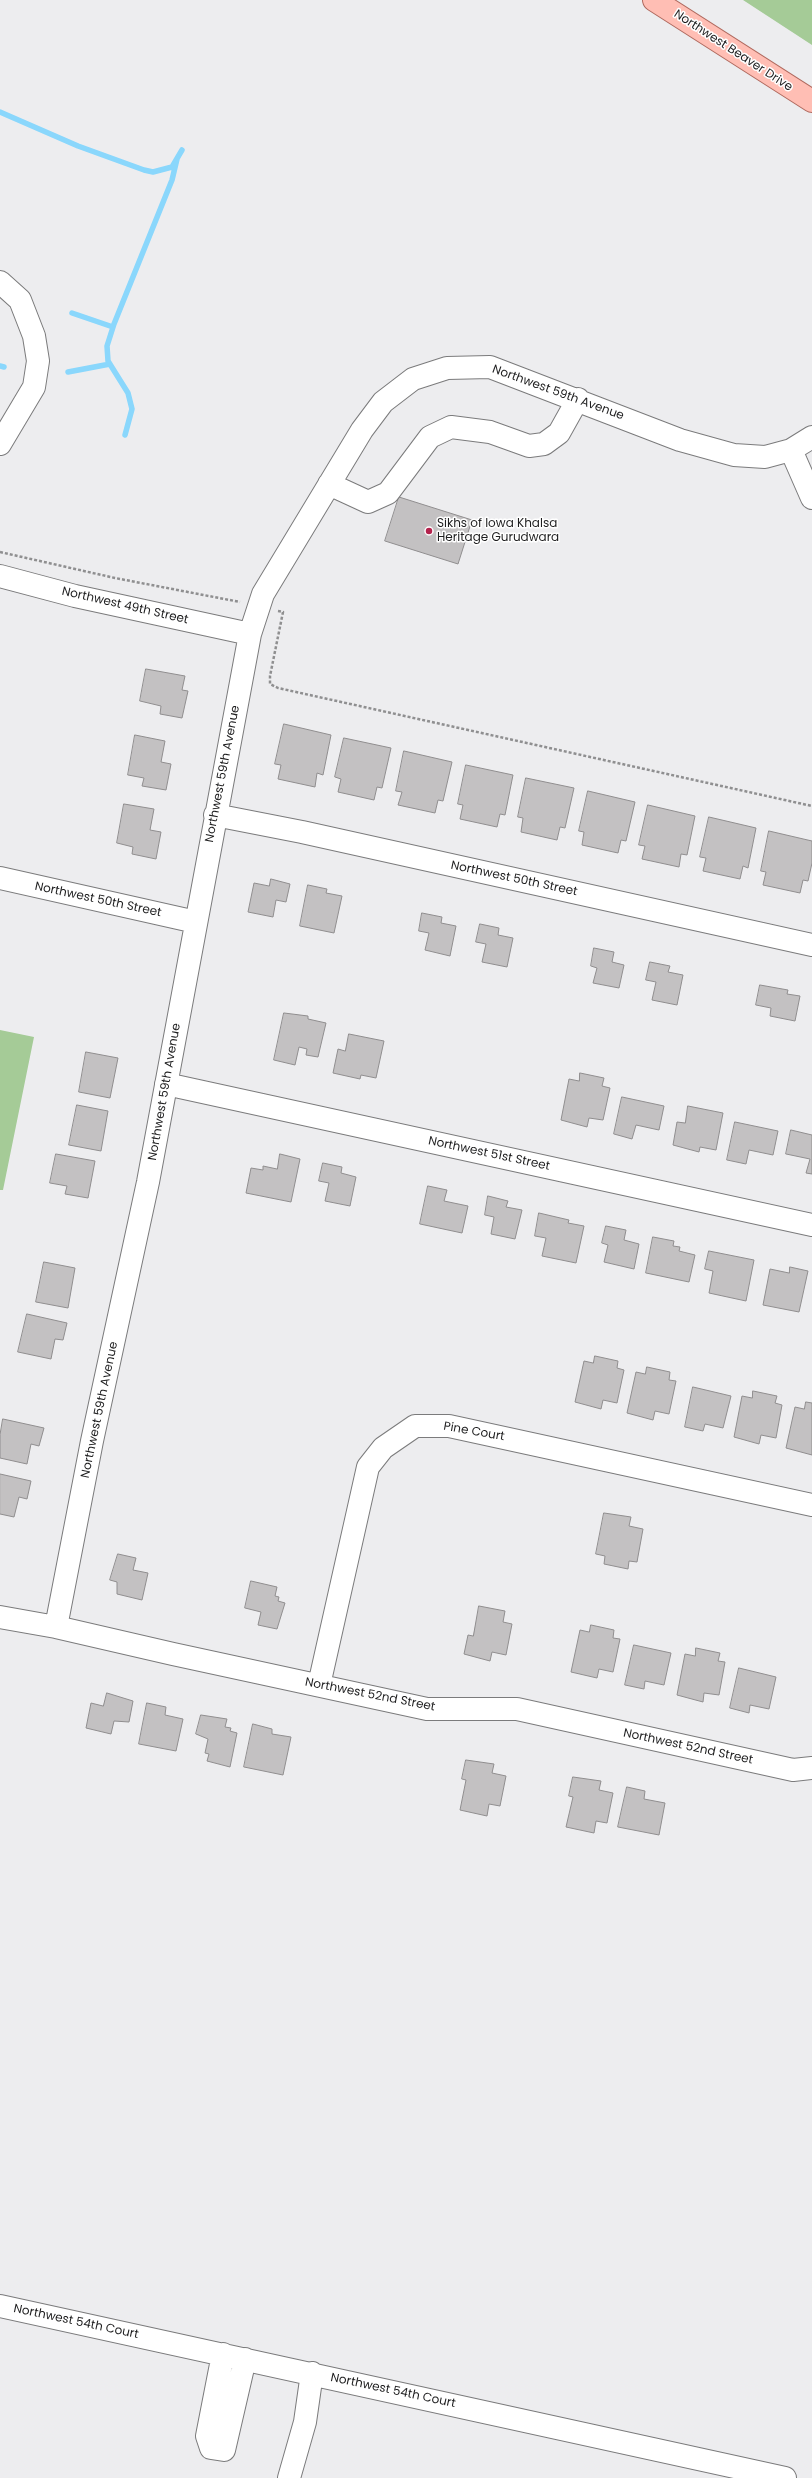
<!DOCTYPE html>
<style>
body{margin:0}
canvas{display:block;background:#ededef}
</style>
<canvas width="812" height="2478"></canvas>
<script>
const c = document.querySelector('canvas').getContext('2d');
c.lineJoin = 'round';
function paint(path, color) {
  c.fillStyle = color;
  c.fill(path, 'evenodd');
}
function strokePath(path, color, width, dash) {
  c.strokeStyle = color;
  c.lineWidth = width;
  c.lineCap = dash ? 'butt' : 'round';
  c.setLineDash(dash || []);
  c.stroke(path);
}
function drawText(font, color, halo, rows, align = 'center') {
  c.font = font + ' Poppins,sans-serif';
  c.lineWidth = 3;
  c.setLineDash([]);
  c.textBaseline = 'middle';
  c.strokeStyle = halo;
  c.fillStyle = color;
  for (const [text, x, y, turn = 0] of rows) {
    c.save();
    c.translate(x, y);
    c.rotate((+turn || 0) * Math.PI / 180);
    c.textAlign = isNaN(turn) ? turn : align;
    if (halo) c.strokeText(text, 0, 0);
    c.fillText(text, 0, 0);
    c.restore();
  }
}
paint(new Path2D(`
 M743,0h69v45z
 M0,1030l34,7 -31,153h-3z`), '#a5cb97');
strokePath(new Path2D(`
 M0,112l78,34 66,24 9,2 19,-5 10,-17
 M72,313l41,14
 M0,366l4,1
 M68,372l42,-8
 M125,435l7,-26 -4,-16 -20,-32 -1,-15 7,-22 58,-144 5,-21`), '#8ad7fc', 5.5);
const building = new Path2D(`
 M399,497l73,23 -14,44 -73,-23z
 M146,669l39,7 -3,14 6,1 -6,27 -22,-4 1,-8 -21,-5z
 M284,724l47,11 -8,40 -6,-2 -2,14 -37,-8 3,-14 -6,-1z
 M135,735l30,6 -4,21 10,2 -5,26 -24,-4 2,-8 -16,-3z
 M344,738l47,10 -9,40 -5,-1 -3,13 -36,-8 3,-13 -6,-2z
 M404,751l48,11 -9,39 -5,-1 -3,13 -37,-8 4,-13 -6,-1z
 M466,765l47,10 -8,40 -5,-1 -3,13 -37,-8 3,-14 -5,-1z
 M526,778l48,10 -9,40 -5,-1 -3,13 -36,-8 2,-14 -5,-1z
 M588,791l47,11 -9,39 -5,-1 -3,13 -36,-8 2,-13 -5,-1z
 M124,804l30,5 -4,21 11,2 -5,27 -24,-5 1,-7 -16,-4z
 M648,805l47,11 -8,39 -6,-1 -2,13 -37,-8 3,-13 -6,-1z
 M709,817l47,11 -8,40 -5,-2 -3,13 -37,-8 3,-13 -6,-1z
 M769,831l43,10v22l-4,18 -5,-1 -3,13 -37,-8 3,-13 -5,-1z
 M271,879l19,5 -4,18 -10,-2 -3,17 -25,-5 6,-29 15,3z
 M308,885l19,4 -1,4 16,3 -8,37 -34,-7z
 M422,913l20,4 -1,6 15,3 -6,30 -25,-6 4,-17 -10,-2z
 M480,924l19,4 -1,7 15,3 -6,29 -25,-5 4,-18 -10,-2z
 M594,948l20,4 -2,10 12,3 -5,23 -26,-5 4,-15 -6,-2z
 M650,962l20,4 -2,6 15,3 -6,30 -25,-5 4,-18 -10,-2z
 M760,985l28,5 -1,4 13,2 -5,25 -25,-5 1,-8 -15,-3z
 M284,1013l24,3v3l18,4 -8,34 -12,-2 1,-6 -8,-2 -4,18 -21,-5z
 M349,1034l35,7 -8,37 -15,-3 -1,4 -27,-6 5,-24 7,2z
 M86,1052l32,6 -8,40 -31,-6z
 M580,1073l24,5 -2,8 8,2 -7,32 -14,-2 -2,9 -26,-7 8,-41 10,2z
 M622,1097l42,9 -5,24 -23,-5 -4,14 -18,-5z
 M77,1105l31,6 -7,40 -32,-6z
 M688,1106l35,7 -7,37 -16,-3 -1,5 -26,-7 4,-23 8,1z
 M735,1122l43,9 -5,24 -24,-5 -3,14 -19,-4z
 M791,1130l21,5v39l-6,-1 4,-14 -24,-5z
 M56,1154l39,7 -7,37 -23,-4 2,-8 -17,-3z
 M280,1154l20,5 -9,43 -45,-9 5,-25 12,2v-4l14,3z
 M323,1163l19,4 -1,6 15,4 -6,29 -25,-5 4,-18 -10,-2z
 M428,1186l19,4 -3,11 24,5 -6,27 -42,-9z
 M488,1196l20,5 -2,6 16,3 -7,29 -24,-5 3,-17 -9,-2z
 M539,1213l30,7 -1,3 16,3 -8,37 -34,-7 4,-18 -11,-2z
 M606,1226l20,4 -2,10 15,4 -5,25 -30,-7 4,-17 -6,-2z
 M653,1237l21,4 -1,5 7,1 -1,4 16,4 -6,27 -43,-9z
 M709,1251l45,9 -8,41 -37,-8 4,-22 -8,-2z
 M44,1262l31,6 -7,40 -32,-6z
 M790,1267l18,4 -9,41 -36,-7 7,-36 19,4z
 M27,1314l40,9 -4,17 -8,-1 -4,20 -33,-7z
 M595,1356l23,5 -1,7 7,2 -7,33 -14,-3 -2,9 -26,-7 9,-41 9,2z
 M647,1367l23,5 -1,8 7,1 -7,33 -14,-3 -2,9 -26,-7 9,-41 9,2z
 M693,1387l38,9 -8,32 -18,-4 -2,7 -18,-4z
 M753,1391l24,5 -2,7 7,2 -6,33 -15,-3 -2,9 -25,-7 8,-41 10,2z
 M806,1402l6,1v52l-26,-7 9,-41 9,2z
 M3,1419l41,9 -5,18 -8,-2 -4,20 -27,-6v-23z
 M0,1474l31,7 -4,18 -8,-2 -5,20 -14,-3z
 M604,1513l27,4 -2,9 14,3 -6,33 -8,-1 -1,8 -24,-5 1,-8 -9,-2z
 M118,1554l18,4 -3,12 15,3 -6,27 -25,-6v-12l-7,-2z
 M251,1581l26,6 -2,9 4,1 -1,4 7,2 -8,26 -19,-4 3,-13 -16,-4z
 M479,1606l26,5 -2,11 9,2 -6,31 -14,-3 -2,9 -26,-7 4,-19 5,1z
 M591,1625l23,5 -1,8 7,1 -7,33 -14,-3 -2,9 -26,-6 9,-42 9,2z
 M634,1645l37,8 -7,32 -19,-4 -1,8 -19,-4z
 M696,1648l24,5 -2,8 7,1 -6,33 -15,-2 -1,9 -26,-7 8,-41 10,2z
 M739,1668l37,9 -7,32 -19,-4 -1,8 -19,-5z
 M107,1693l26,8 -4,21 -15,-1 -3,13 -25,-6 5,-25 12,3z
 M147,1703l19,4 -1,8 18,4 -7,32 -37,-7z
 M201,1715l26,4 -2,8 6,1 -1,3 7,2 -7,34 -23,-6 2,-7 -4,-1 3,-14 -12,-5z
 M253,1724l19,5v5l19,3 -8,38 -39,-8z
 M466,1760l28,4 -2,9 14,3 -6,30 -11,-2 -2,12 -27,-6 6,-30 -4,-1z
 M573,1777l28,4 -2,9 14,3 -6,30 -11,-2 -2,12 -28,-6 7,-30 -4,-1z
 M627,1787l18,4 -1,8 21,4 -6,32 -41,-8z`);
paint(building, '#c3c1c2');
strokePath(building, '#908e8f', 1);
const minor = new Path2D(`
 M0,282l20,18 14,36 4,25 -4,26 -34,57
 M791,450l21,48
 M329,484l39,18 20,-9 42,-56 21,-10 39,5 39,14 15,-2 15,-11 19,-34
 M0,576l75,20 175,38
 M215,815l87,17 510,113
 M0,878l196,44
 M166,1084l646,141
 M0,1617l56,10 117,27 254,55h90l276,61 19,-2
 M56,1627l36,-186 56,-259 102,-548 13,-40 99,-164 21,-28 30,-23 34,-11 43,-1 190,73 54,15 31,2 26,-7 21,-13
 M319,1685l49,-218 15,-19 32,-22h34l363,79
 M0,2306l785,172
 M223,2354l-16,82 4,12 13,2 21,-91
 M289,2478l16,-56 7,-49`);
const major = new Path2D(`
 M654,0l158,101`);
strokePath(minor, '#7b7b7c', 24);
strokePath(major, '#b06a5f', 24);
strokePath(new Path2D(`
 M0,552l115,26 125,24
 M278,611l5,1 -13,64v8l8,4 534,118`), '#8f8f90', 2.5, [3, 2]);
strokePath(minor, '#fff', 22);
strokePath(major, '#ffbeb4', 22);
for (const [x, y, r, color] of [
 [429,531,4,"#b4234d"]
]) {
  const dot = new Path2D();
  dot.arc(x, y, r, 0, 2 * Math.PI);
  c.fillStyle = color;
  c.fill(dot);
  strokePath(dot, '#fff', 1.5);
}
drawText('12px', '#1e1e1f', '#fff', [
 ["Northwest Beaver Drive",733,51,33],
 ["Northwest 59th Avenue",558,393,20],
 ["Northwest 49th Street",125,606,13],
 ["Northwest 59th Avenue",223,774,-79],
 ["Northwest 50th Street",514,879,12],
 ["Northwest 50th Street",98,900,12],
 ["Northwest 59th Avenue",165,1092,-80],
 ["Northwest 51st Street",489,1154,12],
 ["Northwest 59th Avenue",100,1410,-78],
 ["Pine Court",474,1432,10],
 ["Northwest 52nd Street",370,1695,11],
 ["Northwest 52nd Street",688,1747,12],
 ["Northwest 54th Court",76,2322,12],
 ["Northwest 54th Court",393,2391,12]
]);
drawText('12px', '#1e1e1f', '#fff', [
 ["Sikhs of Iowa Khalsa",437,524],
 ["Heritage Gurudwara",437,538]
], 'left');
</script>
